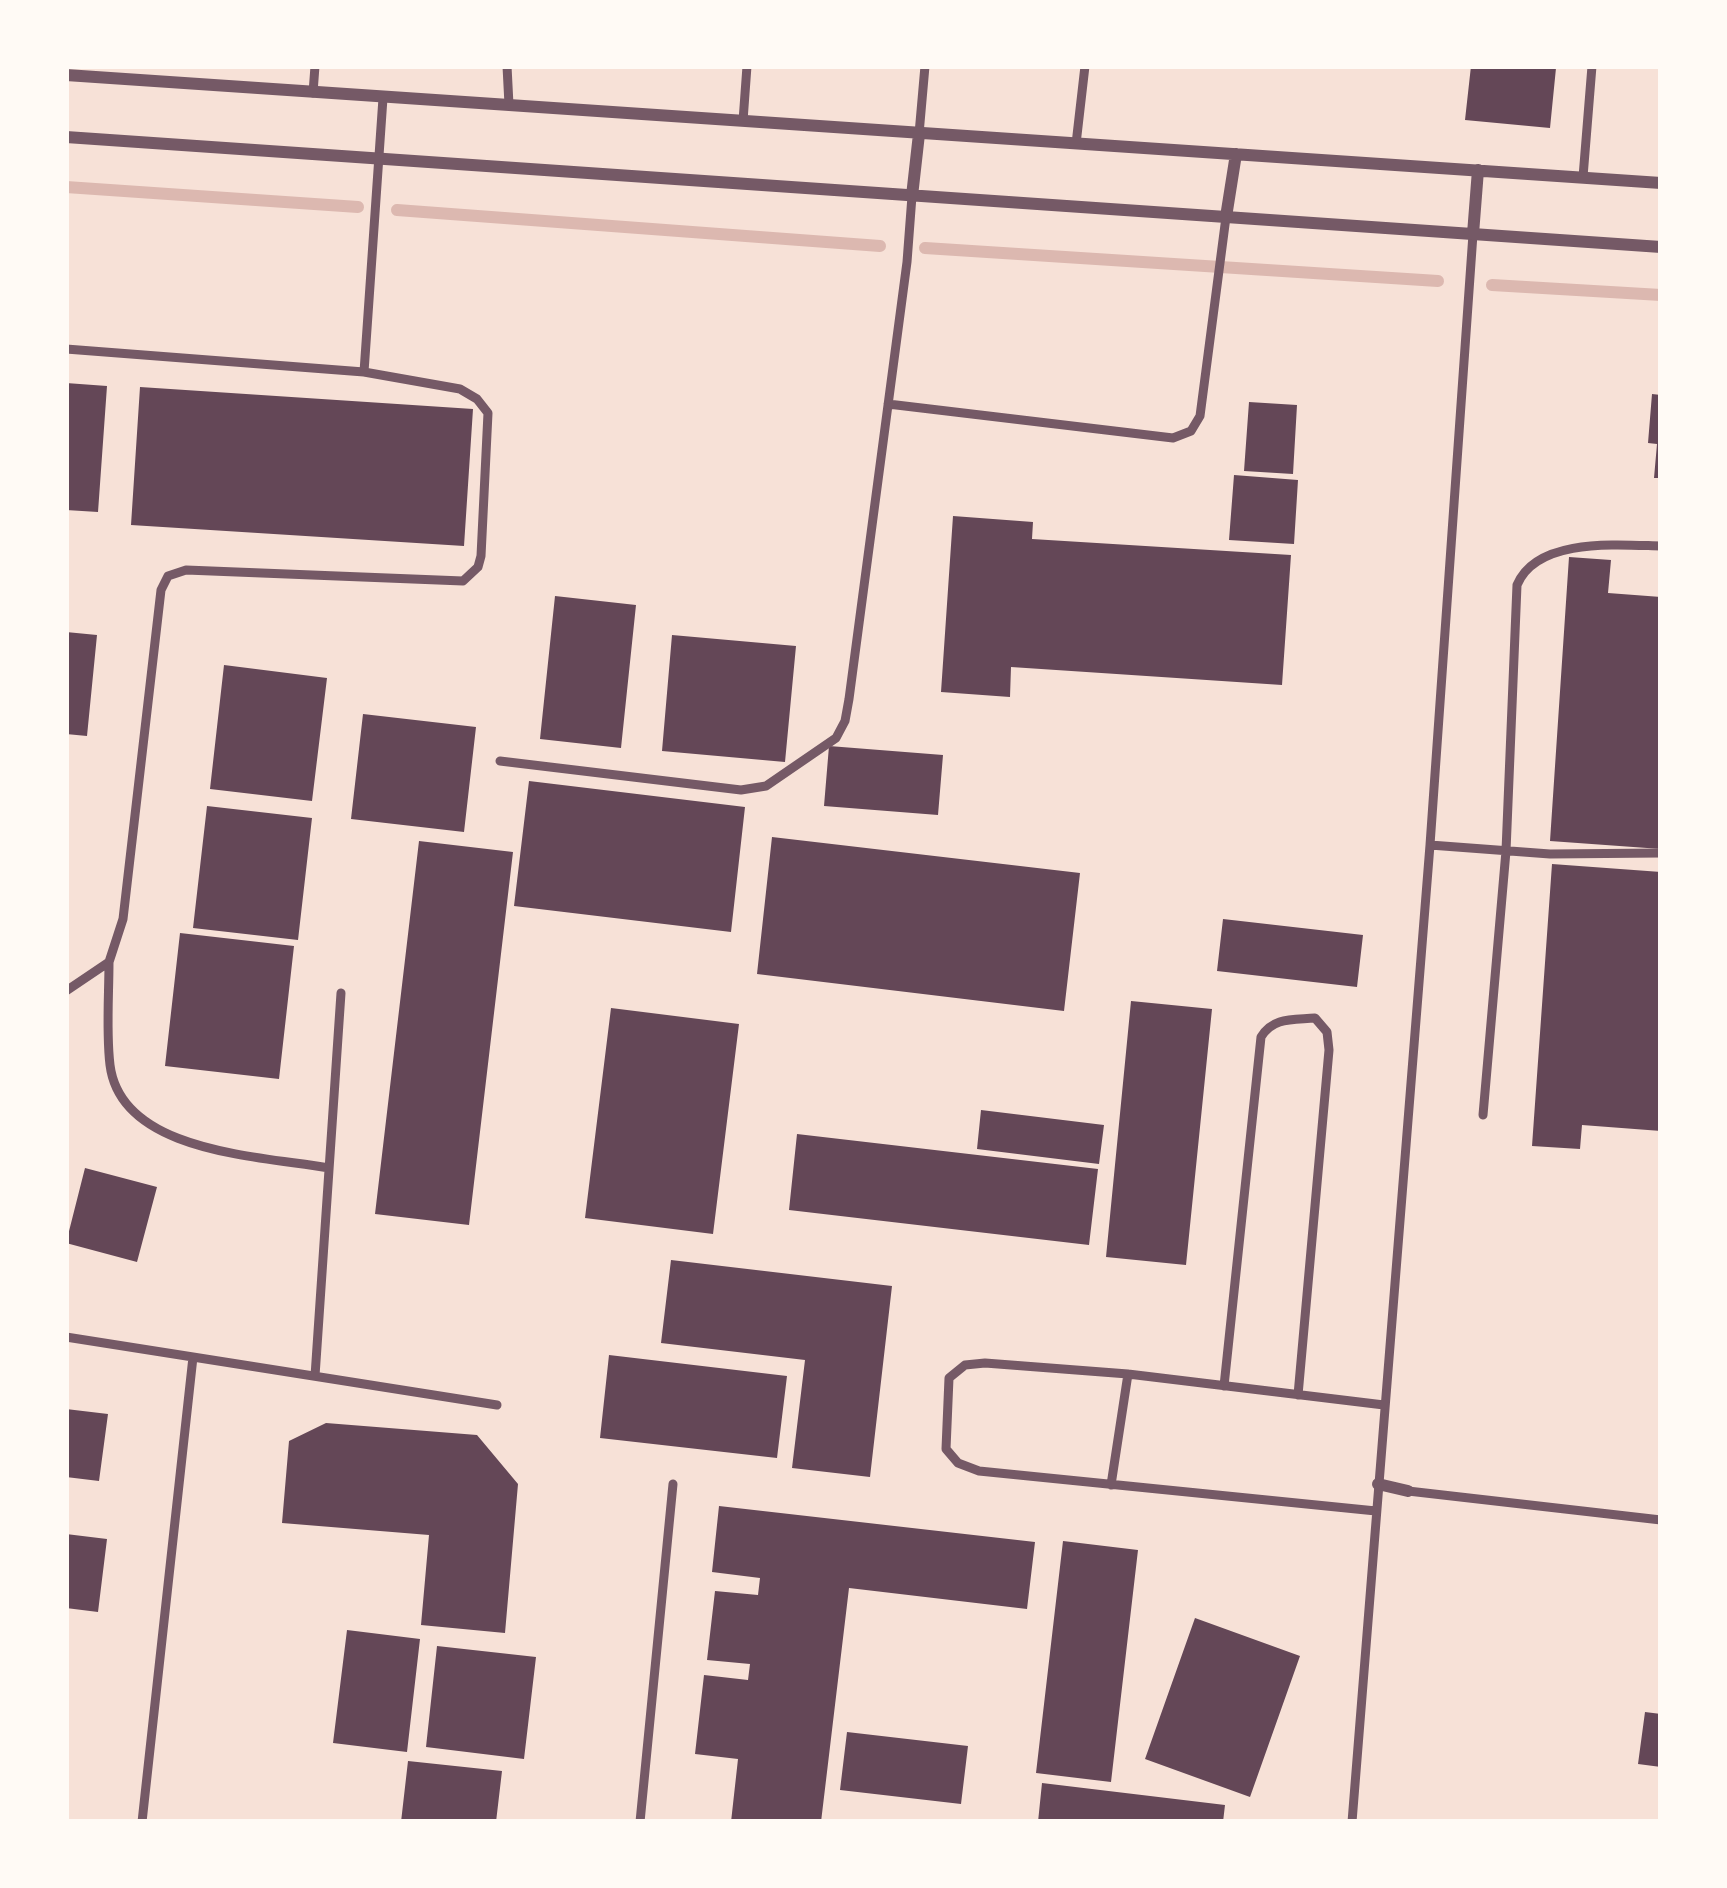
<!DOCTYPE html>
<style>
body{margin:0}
#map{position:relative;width:1727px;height:1888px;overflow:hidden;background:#f7e1d7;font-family:Figtree,sans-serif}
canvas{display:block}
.frame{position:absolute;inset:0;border:69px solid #fffaf5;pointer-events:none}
</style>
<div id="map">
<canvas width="1727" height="1888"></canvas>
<div class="frame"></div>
</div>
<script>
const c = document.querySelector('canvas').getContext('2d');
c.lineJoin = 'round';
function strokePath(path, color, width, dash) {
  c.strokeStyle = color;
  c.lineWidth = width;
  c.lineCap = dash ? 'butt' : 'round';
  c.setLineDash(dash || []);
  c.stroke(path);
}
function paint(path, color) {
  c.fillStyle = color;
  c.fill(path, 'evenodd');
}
strokePath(new Path2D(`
 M66,187l292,20
 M397,210l483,36
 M925,248l513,33
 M1492,285l169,10`), '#dcb8b0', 12);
paint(new Path2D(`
 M1471,66l85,2 -6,60 -85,-8z
 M66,383l41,3 -9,126 -32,-2z
 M140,387l333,22 -9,137 -333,-21z
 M1652,394l9,1v83h-7l3,-34 -9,-1z
 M1249,402l48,3 -4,69 -49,-3z
 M1234,475l64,5 -4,64 -65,-4z
 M953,516l80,6 -1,17 259,16 -9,130 -271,-18 -1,30 -69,-5z
 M1569,557l42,3 -3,33 53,4v252l-111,-8z
 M555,596l81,9 -15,143 -81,-9z
 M66,632l31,3 -10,101 -21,-2z
 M672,635l124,11 -11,116 -123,-11z
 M224,665l103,13 -15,123 -102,-12z
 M363,714l113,13 -12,105 -113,-13z
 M829,746l114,9 -5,60 -114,-9z
 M529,781l216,26 -14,125 -217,-26z
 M207,806l105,12 -14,122 -105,-12z
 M772,837l308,36 -16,138 -307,-37z
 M419,841l94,11 -44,373 -94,-11z
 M1552,864l109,8v259l-79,-6 -2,24 -48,-3z
 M1223,919l140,16 -6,52 -140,-16z
 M180,933l114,13 -15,133 -114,-13z
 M1131,1001l81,8 -26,256 -80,-8z
 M611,1008l128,16 -26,210 -128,-16z
 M981,1110l123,15 -5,39 -122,-15z
 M797,1134l301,35 -9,76 -300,-35z
 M85,1168l72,19 -20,75 -71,-19z
 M671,1260l221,26 -22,191 -78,-9 13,-108 -144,-17z
 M609,1355l178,21 -10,82 -177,-20z
 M66,1409l42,5 -9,67 -33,-4z
 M326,1423l151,12 41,49 -13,149 -84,-8 8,-90 -147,-12 7,-82z
 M719,1506l316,36 -8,67 -178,-21 -28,234h-90l7,-63 -43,-5 9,-79 44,5 2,-16 -43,-4 8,-69 43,4 2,-17 -48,-6z
 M66,1534l41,5 -9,73 -32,-4z
 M1063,1541l75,9 -27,232 -75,-9z
 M1195,1618l105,38 -50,141 -105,-38z
 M347,1630l73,9 -13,113 -74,-9z
 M437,1646l99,11 -12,102 -98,-12z
 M1645,1712l16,2v53l-23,-3z
 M847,1732l121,14 -7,58 -121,-14z
 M408,1761l94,10 -6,51h-95z
 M1042,1783l183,22 -2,17h-185z`), '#644757');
strokePath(new Path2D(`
 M507,66l2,39
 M313,93l2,-27
 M743,121l4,-55
 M919,134l6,-68
 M1076,144l9,-78
 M1583,177l9,-111
 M66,349l298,23 96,17 17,10 11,14 -7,143 -3,11 -15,14 -277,-11 -18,6 -7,14 -38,329 -14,43 -43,29
 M364,372l19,-274
 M888,404l285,34 18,-7 9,-15 26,-199
 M500,761l241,29 25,-4 70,-48 9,-17 4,-22 58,-437 5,-66
 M1430,845l120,9 111,-1
 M109,962c0,33 -3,70 1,103 11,88 150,91 219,103
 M1483,1115l23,-264 11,-266c20,-48 102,-40 144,-39
 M66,1337l127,20 -51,465
 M193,1357l304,48
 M315,1376l26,-383
 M1224,1386l37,-349c12,-20 32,-17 54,-19l12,14 2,18 -31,345
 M1111,1485l17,-111
 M1408,1491l253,29
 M1376,1511l-397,-40 -21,-8 -12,-14 3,-71 16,-13 20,-2 143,11 256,31
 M640,1822l33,-338
 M1352,1822l78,-977 43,-611`), '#755966', 9);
strokePath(new Path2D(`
 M66,75l1595,108
 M66,137l1595,110
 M912,196l7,-62
 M1226,217l10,-63
 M1473,234l5,-64
 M1378,1484l30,7`), '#755966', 12);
</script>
